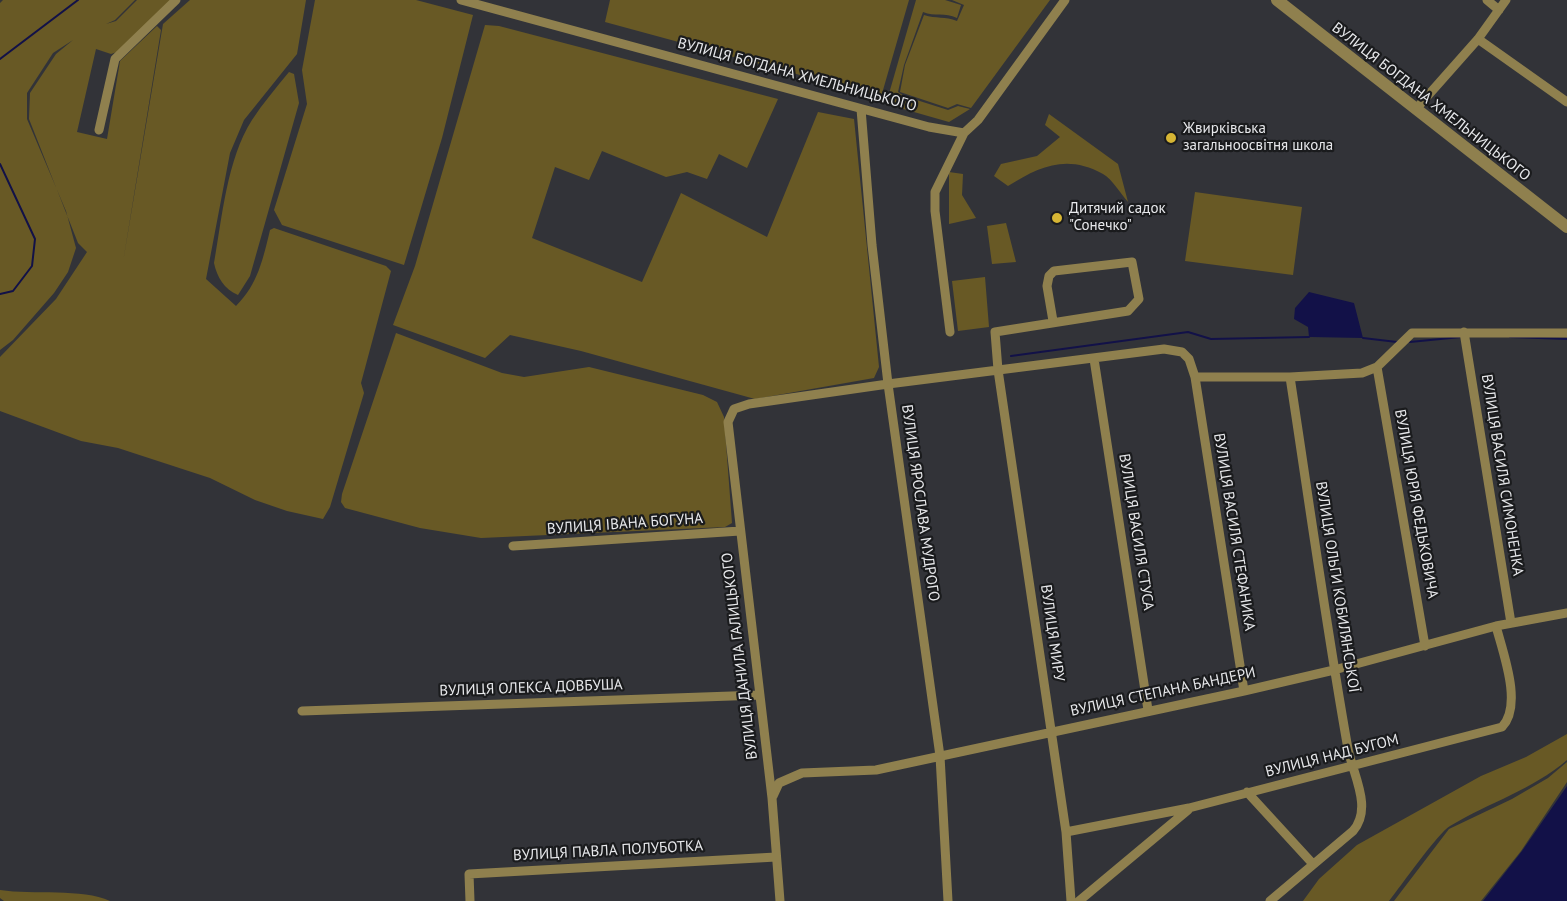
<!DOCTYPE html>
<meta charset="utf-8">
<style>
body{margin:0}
canvas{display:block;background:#323338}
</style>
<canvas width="1567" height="901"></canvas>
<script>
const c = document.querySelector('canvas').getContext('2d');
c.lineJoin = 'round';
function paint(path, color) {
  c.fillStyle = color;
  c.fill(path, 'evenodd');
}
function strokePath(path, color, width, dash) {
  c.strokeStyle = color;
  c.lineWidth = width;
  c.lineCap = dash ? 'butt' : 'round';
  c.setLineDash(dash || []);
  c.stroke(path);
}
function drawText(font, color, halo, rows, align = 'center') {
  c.font = font + ' "PT Sans",sans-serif';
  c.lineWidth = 4.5;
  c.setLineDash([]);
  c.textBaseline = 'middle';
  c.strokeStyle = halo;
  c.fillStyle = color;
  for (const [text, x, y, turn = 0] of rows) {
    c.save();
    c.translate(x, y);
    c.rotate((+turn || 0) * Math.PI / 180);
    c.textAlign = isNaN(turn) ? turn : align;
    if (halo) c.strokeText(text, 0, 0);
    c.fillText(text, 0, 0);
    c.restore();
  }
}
paint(new Path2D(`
 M3,0h132l-20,20 -9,4 10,-3 21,-21h35l-55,52 -6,2 -15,-5 -19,83 30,7 13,-78 37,-35 4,4 -38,232 40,-238 27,-24h116l-9,54 -53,66 -14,33 -24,126 30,27c22,-22 27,-47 34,-76l4,-2 112,38 5,5 -30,112 3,10 -34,114 -7,12 -36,-8 -32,-11 -45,-22 -92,-30 -37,-7 -81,-30v-54l56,-58 31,-47 -9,-9 -49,-124 1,-26 26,-39 17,-14 -20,13 -26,40v26l39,92 10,37 -8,24 -14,21 -41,47 -13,10v-347z
 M315,0h101l57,15 -31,123 -38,127 -122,-40 -8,-15 33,-106 -5,-34z
 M610,0h299l-28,97 -276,-75z
 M916,0h29l16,5 -4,13c-12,-6 -22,-1 -34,-6l-19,53 -6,27 6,4 44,14 10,-4 12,3 -21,13 -63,-18z
 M952,0h98l-79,108 -14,-4 -9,4 -48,-16 5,-27 19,-50c12,4 21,1 33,6l7,-16z
 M485,25l14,1 279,73 -31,69 -28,-14 -12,25 -20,-7 -21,5 -64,-26 -13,29 -34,-13 -23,71 110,44 39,-89 86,44 51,-125 36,7 25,248 -5,11 -119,21 -174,-48 -71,-16 -25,23 -92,-33 22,-59z
 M289,72l5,2 5,29 -49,173 -12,19c-14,-6 -21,-18 -24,-32 8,-45 13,-104 38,-143 11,-17 24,-32 37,-48z
 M1049,114l69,50 10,38c-7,-8 -16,-23 -25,-28 -36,-20 -63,-8 -95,12l-14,-10 7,-12 36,-8 23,-19 -15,-12z
 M949,172l14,2 -1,21 14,23 -27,6z
 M1195,192l107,15 -9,68 -108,-14z
 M1006,223l10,39 -24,2 -5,-38z
 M985,277l4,50 -31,4 -6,-50z
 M396,333l106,40 22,4 65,-10 114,28 14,7 7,15 8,106 -7,4 -244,11 -61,-10 -75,-20 -4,-6 1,-8z
 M1567,734v26c-35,30 -77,42 -117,66 -12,7 -49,60 -61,75h-86l16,-22 38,-34 124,-69 45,-19z
 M1567,762v20l-46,69 -40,50h-87l55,-72 63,-30 36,-21z
 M0,890c33,5 82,-2 110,11h-106l-4,-3z`), '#685925');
paint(new Path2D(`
 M1309,292l45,11 9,35 -54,-1 -1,-10 -14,-8 1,-11z
 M1567,786v115h-84l39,-50z`), '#121148');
strokePath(new Path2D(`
 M0,59l78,-59
 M0,164l35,75 -3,27 -19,25 -13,3
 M1510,337l57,2
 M1363,338l34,4
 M1410,342l51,-5
 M1011,356l177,-24 23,7 98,-2`), '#121148', 2);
strokePath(new Path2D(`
 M461,0l468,127 35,6 14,-13 87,-120
 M1487,0l12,10
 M1478,39l89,63
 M861,109l11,136 16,139 52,372 8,145
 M1416,109l62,-70 28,-39
 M99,130l16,-71 61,-59
 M1053,321l-6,-35 2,-10 5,-5 78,-9 7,37 -11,12 -133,21 3,38 68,462 5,69
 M950,332l-15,-121v-19l29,-59
 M1464,332l47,291
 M1094,359l54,351
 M1377,367l48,279
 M1195,377l49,314
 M513,546l227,-15
 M302,711l458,-16
 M1247,792l66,72
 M773,796l6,-13 23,-10 74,-3 368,-79 90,-21 162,-44 71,-13
 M1066,832l123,-24 313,-81c21,-22 1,-74 -6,-101
 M470,901l-1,-27 307,-17
 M780,901l-8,-103 -44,-376 6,-13 15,-5 139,-20 276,-35 18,3 7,7 6,18h95l72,-4 15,-6 35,-34h155
 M1079,901l109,-91
 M1270,901l83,-70c20,-23 0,-56 -5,-82 -22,-124 -39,-248 -58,-372`), '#8f804e', 9);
strokePath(new Path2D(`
 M1277,0l290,227`), '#8f804e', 12);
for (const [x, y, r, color] of [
 [1171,138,6,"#d6b534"],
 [1057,218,6,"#d6b534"]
]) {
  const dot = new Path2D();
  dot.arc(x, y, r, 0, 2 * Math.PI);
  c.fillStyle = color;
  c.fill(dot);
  strokePath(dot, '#1a1b1d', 2);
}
drawText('15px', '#e7e8eb', '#1a1b1d', [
 ["ВУЛИЦЯ БОГДАНА ХМЕЛЬНИЦЬКОГО",797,75,15],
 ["ВУЛИЦЯ БОГДАНА ХМЕЛЬНИЦЬКОГО",1431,102,38],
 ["ВУЛИЦЯ ВАСИЛЯ СИМОНЕНКА",1502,475,81],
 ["ВУЛИЦЯ ЯРОСЛАВА МУДРОГО",920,503,82],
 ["ВУЛИЦЯ ЮРІЯ ФЕДЬКОВИЧА",1416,504,80],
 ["ВУЛИЦЯ ІВАНА БОГУНА",625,524,-4],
 ["ВУЛИЦЯ ВАСИЛЯ СТУСА",1136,532,81],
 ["ВУЛИЦЯ ВАСИЛЯ СТЕФАНИКА",1234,532,81],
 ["ВУЛИЦЯ ОЛЬГИ КОБИЛЯНСЬКОЇ",1337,587,81],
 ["ВУЛИЦЯ МИРУ",1052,633,82],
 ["ВУЛИЦЯ ДАНИЛА ГАЛИЦЬКОГО",740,656,-97],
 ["ВУЛИЦЯ ОЛЕКСА ДОВБУША",531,688,-2],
 ["ВУЛИЦЯ СТЕПАНА БАНДЕРИ",1163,692,-12],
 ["ВУЛИЦЯ НАД БУГОМ",1332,756,-14],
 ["ВУЛИЦЯ ПАВЛА ПОЛУБОТКА",608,851,-3]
]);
drawText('15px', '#e7e8eb', '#1a1b1d', [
 ["Жвирківська",1183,129],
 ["загальноосвітня школа",1183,146],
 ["Дитячий садок",1069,209],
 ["\"Сонечко\"",1069,226]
], 'left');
</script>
